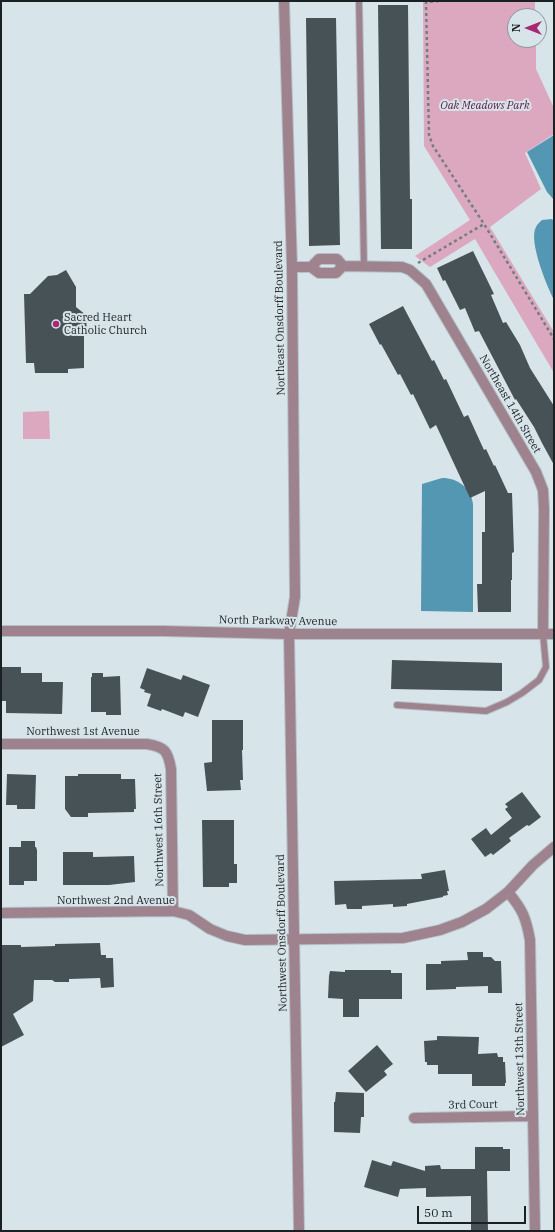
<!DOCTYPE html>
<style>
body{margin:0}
#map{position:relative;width:555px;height:1232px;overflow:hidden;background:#d7e4ea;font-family:"IBM Plex Serif",serif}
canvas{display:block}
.frame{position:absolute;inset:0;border:2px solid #1b2022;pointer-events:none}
.north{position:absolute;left:507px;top:8px;width:40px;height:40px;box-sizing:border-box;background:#d7e4ea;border:1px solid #8c969a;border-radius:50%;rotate:270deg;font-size:11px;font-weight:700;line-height:16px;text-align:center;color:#1b2022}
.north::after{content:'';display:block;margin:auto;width:14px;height:18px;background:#aa2773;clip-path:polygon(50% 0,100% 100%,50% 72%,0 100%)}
.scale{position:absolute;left:417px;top:1206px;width:109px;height:18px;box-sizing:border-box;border:2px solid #1b2022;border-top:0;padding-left:5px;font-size:12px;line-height:14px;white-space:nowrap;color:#1b2022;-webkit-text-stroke:3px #d7e4ea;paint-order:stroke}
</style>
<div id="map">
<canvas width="555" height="1232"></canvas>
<div class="frame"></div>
<div class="north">N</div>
<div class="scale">50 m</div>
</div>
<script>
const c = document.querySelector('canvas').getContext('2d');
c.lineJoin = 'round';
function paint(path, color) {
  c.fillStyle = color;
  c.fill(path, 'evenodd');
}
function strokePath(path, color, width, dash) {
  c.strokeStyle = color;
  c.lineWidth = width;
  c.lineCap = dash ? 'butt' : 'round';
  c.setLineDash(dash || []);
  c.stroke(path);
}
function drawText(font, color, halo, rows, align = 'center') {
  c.font = font + ' "IBM Plex Serif",serif';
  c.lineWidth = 4;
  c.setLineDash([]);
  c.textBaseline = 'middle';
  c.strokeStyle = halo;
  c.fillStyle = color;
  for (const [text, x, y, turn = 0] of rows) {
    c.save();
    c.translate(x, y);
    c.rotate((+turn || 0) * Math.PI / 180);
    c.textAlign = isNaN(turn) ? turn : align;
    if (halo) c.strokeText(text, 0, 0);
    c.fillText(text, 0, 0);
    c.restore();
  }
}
paint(new Path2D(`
 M423,1h112v15h-20v24h21v29l18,39v26l-29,19 16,36 -51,38 64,105v41l-79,-134 -45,28 -15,-11 55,-36 -46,-74z
 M49,411l1,28h-27v-27z`), '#dba8bf');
paint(new Path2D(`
 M554,135v65l-7,-8 -20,-40z
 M552,219l2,2v79c-7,-14 -26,-59 -18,-73 1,-3 4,-5 6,-7z
 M442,478c16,0 29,10 31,26v108l-52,-1 1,-127z`), '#5497b3');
paint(new Path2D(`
 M378,5h30l2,194h2v50h-31z
 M306,18h30l4,227 -31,1z
 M473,251l21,43 -3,1 12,28 3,-1 14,23 10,23 24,38v59l-12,-22 -8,-16 -18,-28 -1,1 -36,-69 -4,1 -10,-24 -5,2 -15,-30 -2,1 -6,-13z
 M66,270l10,17v20l10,8 1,19h-3v34l-16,1v4h-33l-1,-10h-8l-2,-69h6l18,-18 9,-1z
 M403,306l29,55 2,-1 10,20 2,-1 18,38 4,-2 16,35 2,-1 8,17 1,-1 13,28h4l2,59 -2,1v27h-1v32h-33l-1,-28h5v-52h3v-41l-15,7 -34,-73 -6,4 -17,-35 -2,1 -11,-21 -2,1 -17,-31 -1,1 -11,-21z
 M392,660l110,3v28l-111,-2z
 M1,667h20v6h21v9h21l-1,32 -56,-1v-12h-5z
 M147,668l34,12 2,-5 27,10 -12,32 -13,-5 -2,5 -21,-8 -1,2 -14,-5 4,-12 -7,-2 1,-2 -5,-2z
 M92,673h11v4l17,-1 1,39h-15v-3h-15v-35h1z
 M212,720h31v30h-1l1,30h-3l1,10 -34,1 -3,-28 8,-1z
 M7,774l29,1 -1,34h-18v-4h-11z
 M78,774h43v5h14l1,30h-2v3l-46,1v4h-17l-6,-8v-33h13z
 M522,792l19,25 -12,9 -2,-1 -18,13 2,3 -18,14 -2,-2 -6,4 -14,-18 15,-11 5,7 21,-17 -7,-9 3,-2 -3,-3z
 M202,820h32v44h3v19h-8v4h-26z
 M21,841h14v6h1l1,3v31h-13v4h-15v-38h12z
 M63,852h30v5l41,-1 1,26 -26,3h-46z
 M445,870l4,21h-2l1,4 -5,1v1l-36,7v2l-14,1v-3l-31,2v3h-15l-1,-5 -11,1 -1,-24 88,-2 -1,-5z
 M100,943l1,12h5v3h7l1,29 -13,1 -1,-10 -31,1v3h-14l-3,-2h-18l-1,21 -20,13 11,21 -23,12v-102h20v2l34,-1v-2z
 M467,952h16v5h8l4,4h6l1,32h-14v-7l-32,1v2l-30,1v-26h15v-3l27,-1z
 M345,970h46v3h11v26h-43v18h-16v-18l-15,-1 1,-22 1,-5 15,1z
 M437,1036l42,1 -1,17 19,-1 1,4h5v5h2l1,21h-1v3h-33v-12h-34v-9h-11v-3h-2l-1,-21 13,-1z
 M377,1045l16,19 -9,7 3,4 -21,17 -18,-21z
 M336,1092l28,1v24h-3l-1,16 -26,-1v-30h1z
 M475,1147h28v2h7v22h-23l1,60h-17v-35l-45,1v-9l-26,1 -2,8 -34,-10 8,-27 19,6 2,-5 32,10v-5l15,-1 1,4h34z`), '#475257');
const service = new Path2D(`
 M359,1l5,265
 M397,705l89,6 21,-9 15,-9 17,-13 7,-13 -3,-33`);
const minor = new Path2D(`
 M292,267h19l8,6h17l7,-7 59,1 8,3 16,14 110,188 7,18 1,19 -1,125
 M311,267l8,-8h18l6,7
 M1,744h146c18,3 21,7 24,25l2,142
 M508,892c15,18 18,26 22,48l5,291
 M1,913l172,-2 16,4 21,14 17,7 18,4 158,-2 37,-8 22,-8 24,-13 22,-17 25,-27 21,-18
 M414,1118l118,-2`);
const tertiary = new Path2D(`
 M284,1l8,266 3,330 -6,37 10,597
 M1,631h162l126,3h265`);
strokePath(service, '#b5c1c6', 8);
strokePath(minor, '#b5c1c6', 12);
strokePath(tertiary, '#b5c1c6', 12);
strokePath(new Path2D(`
 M439,1l-13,1 3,133 4,11 51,78
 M418,263l66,-39 70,115`), '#747d81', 2.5, [3, 3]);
strokePath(service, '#9e838f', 6);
strokePath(minor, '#9e838f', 10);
strokePath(tertiary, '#9e838f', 10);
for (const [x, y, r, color] of [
 [56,324,4,"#aa2773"]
]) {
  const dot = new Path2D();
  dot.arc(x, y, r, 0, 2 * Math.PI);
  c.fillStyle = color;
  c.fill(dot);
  strokePath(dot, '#d7e4ea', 1.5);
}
drawText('italic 11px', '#5b153c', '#d7e4ea', [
 ["Oak Meadows Park",485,106]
]);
drawText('11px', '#1b2022', '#d7e4ea', [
 ["Sacred Heart",64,318],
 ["Catholic Church",64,331]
], 'left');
drawText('11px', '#1b2022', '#d7e4ea', [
 ["Northeast Onsdorff Boulevard",280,318,-91],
 ["Northeast 14th Street",510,404,60],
 ["North Parkway Avenue",278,621,1],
 ["Northwest 1st Avenue",83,732],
 ["Northwest 16th Street",159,830,-91],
 ["Northwest 2nd Avenue",116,901],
 ["Northwest Onsdorff Boulevard",282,933,-91],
 ["Northwest 13th Street",520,1059,-91],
 ["3rd Court",473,1105,-1]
]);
</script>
